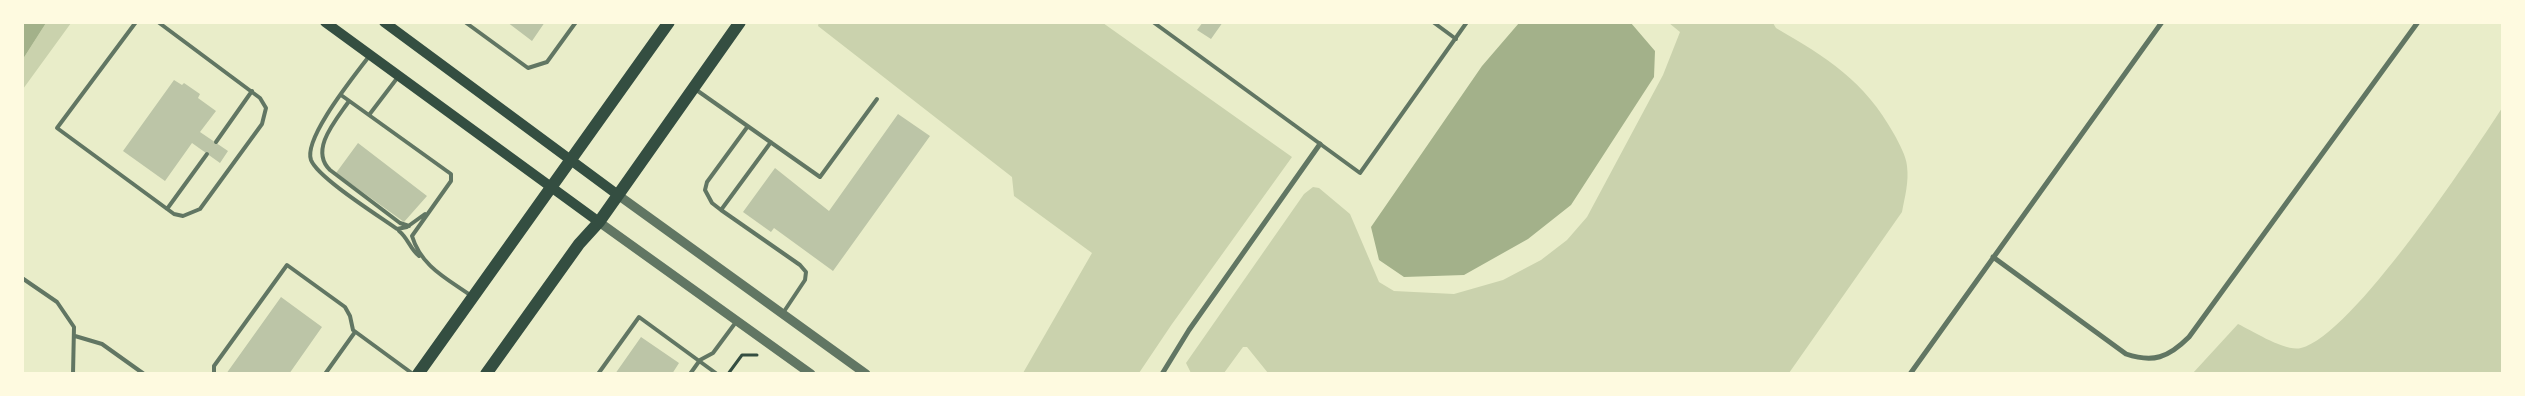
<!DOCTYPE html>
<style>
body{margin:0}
#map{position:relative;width:2525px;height:396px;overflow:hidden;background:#e9edc9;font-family:Manrope,sans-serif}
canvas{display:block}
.frame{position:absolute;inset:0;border:24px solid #fefae0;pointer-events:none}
</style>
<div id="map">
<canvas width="2525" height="396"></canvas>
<div class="frame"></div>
</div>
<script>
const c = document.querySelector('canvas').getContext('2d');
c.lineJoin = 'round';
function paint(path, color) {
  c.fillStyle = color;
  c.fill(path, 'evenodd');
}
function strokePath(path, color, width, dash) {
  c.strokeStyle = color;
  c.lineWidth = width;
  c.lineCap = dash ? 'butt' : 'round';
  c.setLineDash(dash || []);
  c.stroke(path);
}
paint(new Path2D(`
 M819,22l284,1 189,134 -120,167 -33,49h-116l69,-120 -78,-57 -2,-19 -194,-151z
 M46,23h25l-48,66v-30z
 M1669,23h104l3,5c50,29 89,53 118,106 5,9 12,22 13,32 2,16 -2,30 -5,46l-113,161h-521l-21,-26h-4l-19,26h-33l-5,-10 118,-169 9,-7 6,1 31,26 29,68 15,9 60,3 49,-14 38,-20 26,-20 20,-23 76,-142 17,-43z
 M2502,108v265h-309l45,-49c15,7 47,28 63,24 51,-12 169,-191 201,-240z`), '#cad2ad');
paint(new Path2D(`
 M23,22l23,1 -23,36 -1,-36z
 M1519,23h112l24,28 -1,26 -83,128 -43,34 -64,36 -60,2 -25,-17 -8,-33 111,-161z`), '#a3b18a');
paint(new Path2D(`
 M507,22h38l-13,19z
 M1203,22h20l-12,17 -14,-9z
 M174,80l8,5 2,-2 16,11 -2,4 18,13 -16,21 28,19 -8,12 -28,-20 -27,38 -42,-30z
 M898,114l32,22 -97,135 -59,-43 -3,4 -28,-20 32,-44 54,43z
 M358,143l69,53 -23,26 -68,-49z
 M281,297l41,30 -33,47h-63z
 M641,337l38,26 -7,11h-57z`), '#bcc5a7');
strokePath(new Path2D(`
 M728,374l14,-19h15`), '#344e41', 3);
strokePath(new Path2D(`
 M136,22l-79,106 117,86 9,2 17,-7 62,-85 4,-16 -6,-10 -102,-76
 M465,22l63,46 19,-6 29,-40
 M1153,22l207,151 107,-151
 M1433,22l23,17
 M370,55c-14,19 -67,83 -59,105 7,18 68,56 86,69l10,-2 18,-13
 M695,89l125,88 57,-78
 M341,95l110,79v7l-39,55c9,30 34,42 58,59
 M349,101c-13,19 -40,49 -19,69l70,53 9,3
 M369,115l29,-38
 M748,126l-41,56 -2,8 7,13 9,7 50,-68
 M216,142l36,-51
 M167,209l40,-55
 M721,210l79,55 6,7 -1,8 -22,33
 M399,231c9,7 11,18 20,25
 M22,278l35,24 17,25 -1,47
 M75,336l27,8 42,30
 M214,374v-8l73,-101 58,42 5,9 3,14 60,44
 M325,374l30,-42
 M598,374l41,-57 78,57
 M690,374l10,-14 13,-7 23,-31`), '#617663', 4);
strokePath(new Path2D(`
 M1993,257l133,97c27,9 42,4 63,-17l229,-315
 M1162,374l27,-44 131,-186
 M1910,374l252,-352`), '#617663', 5);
strokePath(new Path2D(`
 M618,195l248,179
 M599,222l212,152`), '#617663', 9);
strokePath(new Path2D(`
 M325,22l274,200
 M384,22l234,173`), '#344e41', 10);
strokePath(new Path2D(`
 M418,374l251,-352
 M486,374l93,-130 20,-22 141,-200`), '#344e41', 12);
</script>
